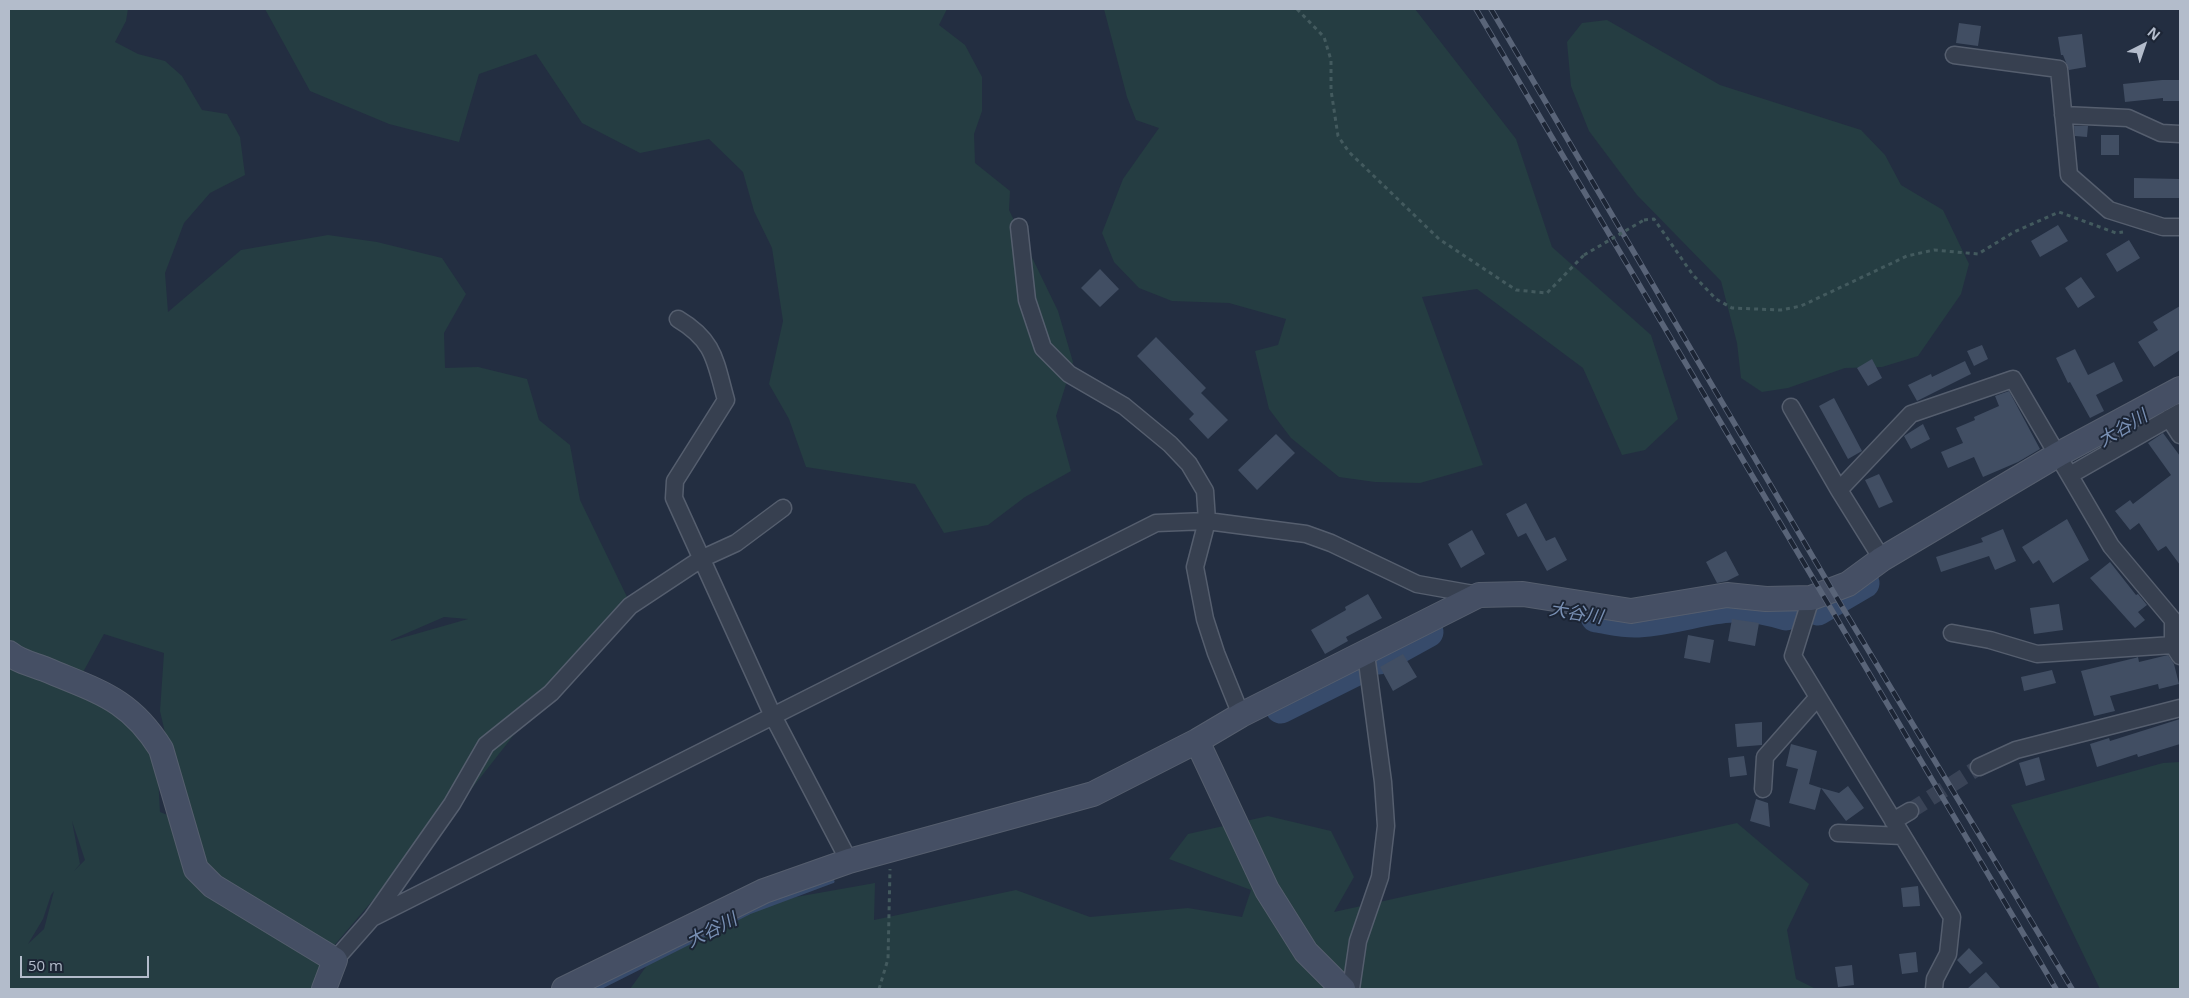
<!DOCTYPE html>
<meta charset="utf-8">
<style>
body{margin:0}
#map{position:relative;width:2189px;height:998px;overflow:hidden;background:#232e41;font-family:"Open Sans",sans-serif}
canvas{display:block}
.frame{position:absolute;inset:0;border:10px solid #b3bccb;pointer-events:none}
.north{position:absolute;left:2119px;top:20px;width:50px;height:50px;-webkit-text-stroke:4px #1c2535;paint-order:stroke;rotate:41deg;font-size:14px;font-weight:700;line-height:20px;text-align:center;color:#b3bccb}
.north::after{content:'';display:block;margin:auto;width:18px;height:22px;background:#b3bccb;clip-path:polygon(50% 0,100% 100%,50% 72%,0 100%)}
.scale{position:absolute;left:20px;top:956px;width:129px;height:22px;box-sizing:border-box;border:2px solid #b3bccb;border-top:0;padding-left:6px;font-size:15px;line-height:18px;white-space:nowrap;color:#b3bccb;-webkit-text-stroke:4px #1c2535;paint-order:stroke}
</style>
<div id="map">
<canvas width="2189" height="998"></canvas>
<div class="frame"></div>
<div class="north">N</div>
<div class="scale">50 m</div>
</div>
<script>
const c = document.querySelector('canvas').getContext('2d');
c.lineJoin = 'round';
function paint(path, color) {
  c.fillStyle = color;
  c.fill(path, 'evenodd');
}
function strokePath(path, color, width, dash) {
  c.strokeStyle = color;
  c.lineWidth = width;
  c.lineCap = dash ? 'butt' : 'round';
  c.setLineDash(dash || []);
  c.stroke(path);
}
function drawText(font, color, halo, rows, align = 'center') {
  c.font = font + ' "Open Sans","Noto Sans JP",sans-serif';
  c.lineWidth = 4;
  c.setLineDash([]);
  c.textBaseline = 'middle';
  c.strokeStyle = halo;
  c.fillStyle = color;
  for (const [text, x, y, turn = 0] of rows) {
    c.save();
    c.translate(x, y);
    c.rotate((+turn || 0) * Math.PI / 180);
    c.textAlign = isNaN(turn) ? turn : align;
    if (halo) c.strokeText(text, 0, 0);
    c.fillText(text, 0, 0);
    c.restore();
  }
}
paint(new Path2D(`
 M9,9h119l-2,12 -11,21 23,12 27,7 17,15 20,34 25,4 13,23 5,38 -35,18 -26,30 -19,50 3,39 73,-62 87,-15 49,7 65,16 24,36 -22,39 1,35 33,-1 49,12 12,41 31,25 10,55 49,101 -61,65 -117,149 -66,71 -59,69 2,11 -12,23h-307zM444,617l24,2 -77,22v-1zM104,634l60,19 -4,58 33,143 -18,-36 -15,-6 -4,-71 -79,-58zM72,821l13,39 -11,11 6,-7zM54,891l-10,38 -16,15 15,-25 8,-24z
 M265,9h682l-8,16 26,20 17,32v34l-8,23 1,29 35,28 -1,19 49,101 15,51 -17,54 15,55 -46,26 -37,28 -44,8 -29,-49 -109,-17 -17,-48 -20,-35 14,-63 -11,-73 -18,-37 -11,-39 -34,-33 -69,14 -58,-30 -46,-69 -57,20 -20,68 -70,-18 -79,-33z
 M1104,9h311l101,130 36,108 99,88 27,84 -33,31 -23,5 -39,-87 -106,-79 -55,8 61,168 -63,18 -45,-1 -36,-5 -48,-39 -22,-29 -14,-58 23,-6 8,-26 -57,-16 -57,-2 -33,-13 -25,-26 -12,-29 21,-54 36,-51 -23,-8 -9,-23z
 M1607,20l113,65 141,45 24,25 16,30 42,25 26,54 -8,30 -43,62 -36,11 -37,1 -57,20 -26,4 -21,-14 -4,-35 -16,-62 -84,-86 -48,-64 -18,-45 -4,-44 15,-19z
 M2180,762v227h-80l-89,-184 152,-42z
 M1268,816l63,15 23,46 -20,35 403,-89 72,61 -22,46 9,49 20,10h-1186l18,-25 114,-61 113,-20 -1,37 142,-30 74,27 98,-9 54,9 9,-27 -82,-31 19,-25z`), '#253d42');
strokePath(new Path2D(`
 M596,989l153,-77 83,-31`), '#374b6b', 5);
strokePath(new Path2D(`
 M1818,610l46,-27
 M1596,617c14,2 28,6 42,5 59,-4 85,-27 148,-7
 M1379,659l49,-27
 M1281,708l76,-38`), '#374b6b', 31);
paint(new Path2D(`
 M1959,23l22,3 -3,20 -22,-3z
 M2082,34l4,33 -17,3 -6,-15h-2l-3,-18z
 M2162,80h18v21h-17v-3l-38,4 -2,-18z
 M2074,126h14l-1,11 -12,-1z
 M2101,135h18v20h-18z
 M2134,178l46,1v19h-46z
 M2058,225l10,16 -28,16 -9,-16z
 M2129,240l11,18 -23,14 -11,-18z
 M1100,269l19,20 -19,18 -19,-19z
 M2081,277l14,20 -17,11 -13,-20z
 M2180,306v44l-26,17 -16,-25 20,-12 -5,-8z
 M1156,337l50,51 -5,5 27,27 -20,19 -19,-20 5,-5 -57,-58z
 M1982,345l6,14 -14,7 -7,-15z
 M2075,349l13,26 26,-13 9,19 -27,14 8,16 -14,7 -20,-36 -2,1 -12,-25z
 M1872,359l10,19 -14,8 -11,-18z
 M1965,361l6,13 -54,27 -9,-16 23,-11 1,3z
 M2009,391l31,58 -22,13 -35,15 -9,-20 -26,11 -7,-16 22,-9 -7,-15 19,-8 -1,-3 25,-11 -4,-10z
 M1834,398l28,53 -14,8 -29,-53z
 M1923,424l7,15 -19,10 -7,-13z
 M2163,433l17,23v109l-14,-19 -8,5 -19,-28 -9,7 -15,-19 15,-11 3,4 38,-29 -23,-32z
 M1276,434l19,19 -38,37 -19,-20z
 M1879,474l14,28 -14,6 -14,-28z
 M1526,503l20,38 9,-4 12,23 -20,11 -21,-38 -8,4 -12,-23z
 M2067,519l22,41 -36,23 -14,-23 -6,4 -11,-17z
 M2003,529l13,32 -21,9 -6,-14 -48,16 -5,-15 47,-15 -2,-4z
 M1472,530l13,24 -24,14 -13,-24z
 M1726,551l13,24 -12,6 -10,2 -11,-21z
 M2110,562l26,33 2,-1 9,11 -9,7 7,8 -10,8 -45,-50z
 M1368,594l14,24 -36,19 2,4 -23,13 -14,-24 35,-20 -1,-3z
 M2059,604l4,26 -29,4 -4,-26z
 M1732,619l27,4 -4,23 -27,-5z
 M1688,635l26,5 -4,23 -26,-5z
 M1403,654l14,23 -24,14 -13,-24z
 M2168,655l6,9 5,20 -20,5 -1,-5 -48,12 5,15 -21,5 -13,-45 54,-13 3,-1 1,5z
 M2052,670l4,13 -32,8 -3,-14z
 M2180,719v25l-42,13 -1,-3 -40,13 -7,-23 19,-6 1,3z
 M1762,722v23l-25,2 -2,-23z
 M1791,744l26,7 -8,33 12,4 -6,22 -26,-7 9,-34 -12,-3z
 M1744,756l3,19 -17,2 -2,-19z
 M2039,757l6,23 -19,6 -7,-23z
 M1848,786l16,22 -18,13 -25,-33 18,5z
 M1756,799l12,4 2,24 -20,-6z
 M1918,886l2,20 -17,1 -2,-19z
 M1969,948l14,15 -13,11 -13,-14z
 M1916,952l2,20 -16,2 -3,-20z
 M1852,965l2,20 -16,2 -3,-20z
 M1986,972l15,17h-34z`), '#414e63');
strokePath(new Path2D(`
 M1910,811l69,-44`), '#394356', 16, [16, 8]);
const street = new Path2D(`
 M1954,55l105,14 10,106 40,35 54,17h17
 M2063,115l65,3 33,15 19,1
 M1019,227l8,73 16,48 26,26 55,32 46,38 19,20 16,27 2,30 -12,46 10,52 11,34 25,62
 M678,319c37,22 37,42 48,81l-51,81 -1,17 99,218 76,145
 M1791,407l48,83
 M2169,418l11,17
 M2070,475l110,-63
 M1882,559l-43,-69 72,-76 102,-35 98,167 62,74v25l7,11
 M1811,598l-18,58 159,261 -4,37 -13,25 -1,10
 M1952,633l38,7 47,14 136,-9
 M1979,767l37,-17 164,-42
 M1763,789l2,-32 53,-60
 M1893,821l17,-10
 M1838,833l64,3
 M372,918l784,-395 51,-2 99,13 25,9 86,41 62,11
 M335,960l37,-42 80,-114 34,-59 65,-52 79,-87 71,-47 35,-16 47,-35
 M1351,989l7,-48 22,-64 6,-51 -3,-44 -17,-128`);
const secondary = new Path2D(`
 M9,653c10,9 26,12 38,17 52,22 83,29 114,79l35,120 17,17 122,74 -11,29
 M1197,741l70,149 39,62 37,37
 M564,989l200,-98 85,-30 244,-67 104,-53 44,-26 238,-120 44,-1 108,17 96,-16 39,4 45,-1 37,-14 34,-25 177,-105 121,-65`);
strokePath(street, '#555e6e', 19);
strokePath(secondary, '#555e6e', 26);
strokePath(new Path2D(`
 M1297,9l27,28 7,23v30l7,46 11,16 90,87 77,51 31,3 37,-38
 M1644,220l10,-1 39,56 23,24 16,9 49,2 20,-4 106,-50 27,-6 44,4 36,-22 45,-20 57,21 7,-1
 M879,989l9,-30 2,-90`), '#435a5e', 3, [4, 4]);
strokePath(street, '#374050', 16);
strokePath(secondary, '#454f64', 24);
const rail = new Path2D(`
 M1476,9l580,980
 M1491,9l353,601 228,379`);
strokePath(rail, '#596478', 5.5);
strokePath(rail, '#1c2535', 4, [11]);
strokePath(new Path2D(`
 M1584,255l60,-35`), '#435a5e', 3, [4, 4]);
drawText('italic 18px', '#7990b4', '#1c2535', [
 ["大谷川",2123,429,-31],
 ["大谷川",1576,614,9],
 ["大谷川",712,931,-27]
]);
</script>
